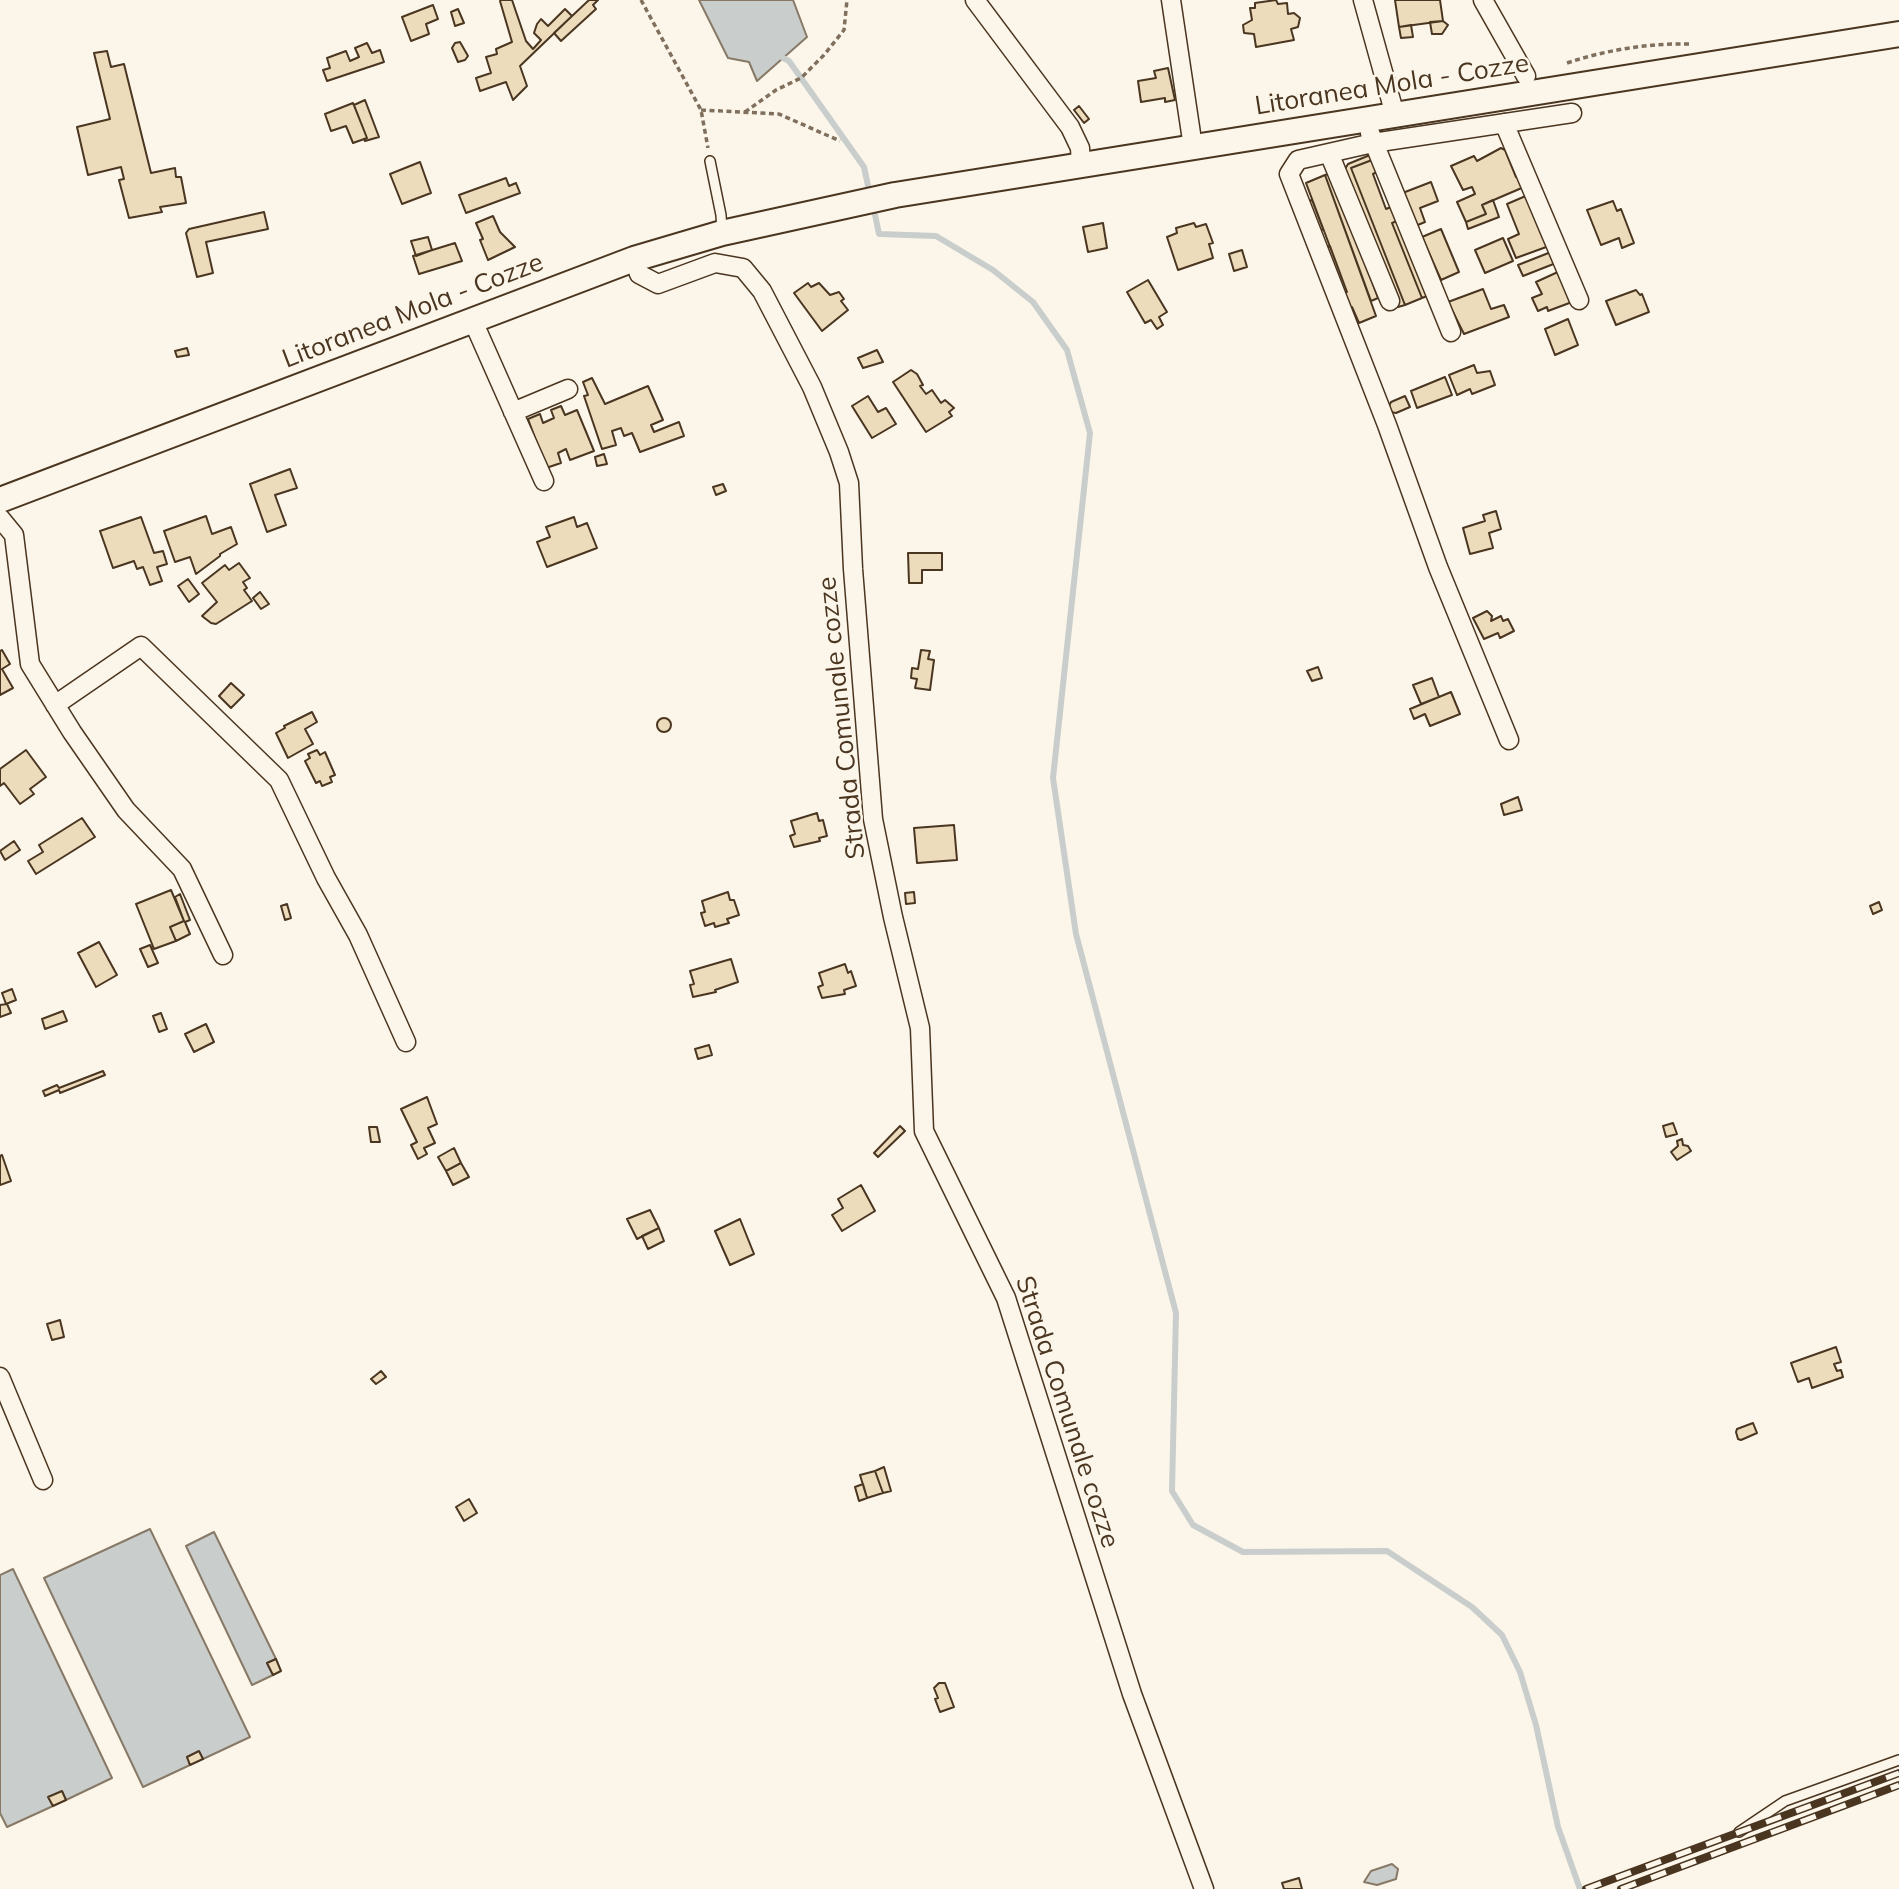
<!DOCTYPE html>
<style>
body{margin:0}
canvas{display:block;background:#fbf6e9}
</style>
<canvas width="1899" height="1889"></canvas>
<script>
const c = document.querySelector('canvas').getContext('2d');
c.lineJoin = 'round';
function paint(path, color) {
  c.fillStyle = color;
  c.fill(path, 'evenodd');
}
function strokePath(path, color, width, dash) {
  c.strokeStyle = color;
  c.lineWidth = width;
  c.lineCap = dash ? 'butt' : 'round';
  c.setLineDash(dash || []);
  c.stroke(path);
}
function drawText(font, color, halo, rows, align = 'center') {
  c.font = font + ' Mulish,sans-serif';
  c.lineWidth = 5;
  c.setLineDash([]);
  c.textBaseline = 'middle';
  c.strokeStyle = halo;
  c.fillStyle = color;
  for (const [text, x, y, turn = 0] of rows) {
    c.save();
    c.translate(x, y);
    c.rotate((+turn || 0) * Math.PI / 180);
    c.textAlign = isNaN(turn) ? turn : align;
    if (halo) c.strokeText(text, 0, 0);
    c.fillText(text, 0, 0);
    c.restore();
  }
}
const water = new Path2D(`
 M699,0h94l14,37 -50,44 -8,-19 -21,-4z
 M150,1529l100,208 -47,22 -4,-7 -12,5 3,8 -47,22 -99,-209z
 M214,1532l62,127 -9,4 6,12 -21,10 -66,-139z
 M13,1569l99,209 -46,22 -4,-8 -13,6 4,8 -46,21 -7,-14v-238z
 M1392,1864l6,5 -2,10 -19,6 -13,-3 7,-11z`);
paint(water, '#c9cecd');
strokePath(water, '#887966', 2);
strokePath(new Path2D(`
 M783,58l6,3 75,106 6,28
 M873,205l6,29 57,2 57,34 40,32 34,48 23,83 -37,345 23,156 100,379 -4,178 21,34 50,27 144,-1 85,56 30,28 18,37 16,53 22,102 22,62`), '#c9cecd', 6);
const building = new Path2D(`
 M501,0h11l14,41 7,8 8,-9 -7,-7 3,-9 4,-5 7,7 17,-17 7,7 -52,50 7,20 -14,14 -7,-18 -26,9 -4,-13 15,-5 -5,-16 11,-3 -1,-5 16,-7 -12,-41z
 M589,0h9l-5,5 3,4 -35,32 -7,-8z
 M1276,0l2,4 9,-1 1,11 6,-1 6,5 -2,9 -7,2 3,11 -38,7 -2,-13 -10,-1 -1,-8 9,-5 -2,-12h5v-5z
 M1395,0h45l3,21 -44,6z
 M433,5l5,14 -12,5 3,10 -18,7 -9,-24z
 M458,9l6,14 -9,3 -4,-14z
 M1443,21l5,4 -6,9h-10l-2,-12z
 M1411,25l2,12 -12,1 -2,-11z
 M460,42l8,14 -3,4 -7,2 -6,-14 3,-5z
 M367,43l5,10 8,-3 4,12 -57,19 -4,-11 7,-2 -3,-10 19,-7 4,10 9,-4 -4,-9z
 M107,51l4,16 13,-3 27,109 24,-5 1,9h5l5,26 -26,4 2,5 -33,6 -10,-38 5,-1 -3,-12 -33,8 -11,-48 33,-8 -16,-66z
 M1168,68l7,32 -10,2v-4l-24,4 -3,-21 18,-3 -2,-7z
 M365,100l14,37 -14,4 -1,-2 3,-1 -13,-33z
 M353,103l14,35 -14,5 -7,-17 -15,5 -6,-17z
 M1079,106l10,13 -5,4 -10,-13z
 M1501,148l4,2 11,27 4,-1 4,11 -42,18 4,9 -20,8 -9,-20 18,-8 -3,-7 -9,3 -12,-24 23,-10 3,5z
 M1370,155l2,5 -21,8 54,137 -7,2 -53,-138 3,-5z
 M1372,160l5,12 -4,2 13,35 5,-2 6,14 -5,2 30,75 -17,7 -54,-137z
 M420,162l11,31 -29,11 -12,-30z
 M1331,173l47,125 -7,3 -46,-126z
 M1325,175l51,141 -17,7 -7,-16 -3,1 -5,-14 3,-2 -41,-109z
 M506,178l3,8 7,-3 4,10 -54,20 -7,-18z
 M1431,182l7,19 -18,7 5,14 -12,5 -13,-33z
 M1528,195l21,51 -33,12 -8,-19 11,-5 -12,-30z
 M1312,200l11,29 -3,2 -11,-30z
 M1493,200l6,17 -31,12 -2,-7 20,-8 -4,-9z
 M1613,201l4,10 4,-2 13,34 -12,5 -3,-10 -18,7 -14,-35z
 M264,212l4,17 -62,13 7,31 -16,4 -11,-44 3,-4z
 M493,216l7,16 15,15 -27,13 -8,-20 3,-1 -7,-16z
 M1397,221l30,75 -5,2 -30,-75z
 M1103,223l4,25 -19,4 -5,-25z
 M1194,223l2,4 10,-3 7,19 -4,1 4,14 -35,12 -11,-33 10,-4 -1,-5z
 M1441,229l18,43 -18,8 -19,-43z
 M428,237l4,13 -16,6 -5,-15z
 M1503,238l10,23 -28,12 -10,-23z
 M455,243l7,18 -43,13 -6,-18z
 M1330,246l17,46 -3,2 -18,-47z
 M1242,250l5,17 -13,4 -5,-17z
 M1551,252l5,11 -33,13 -5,-11z
 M1560,271l12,31 -24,9 -1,-4 -9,4 -6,-13 10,-4 -6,-12z
 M1148,280l19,32 -8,5 4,8 -6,4 -6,-9 -6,3 -18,-31z
 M808,283l3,4 8,-4 11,12 9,-3 5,7 -3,2 7,9 -26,21 -28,-38z
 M1483,289l8,20 13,-4 5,12 -45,17 -16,-32z
 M1636,290l4,5 2,-1 7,18 -33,13 -10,-24z
 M1568,319l10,26 -23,10 -10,-26z
 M187,348l2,7 -12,2 -2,-6z
 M877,350l6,12 -20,6 -5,-10z
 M1474,365l3,8 13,-2 5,14 -23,9 -2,-5 -13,6 -8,-20z
 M911,370l6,4 6,11 -3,1 6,8 6,-4 9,13 4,-3 9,8 -5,4 3,4 -26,16 -33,-50z
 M1445,377l7,18 -35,13 -6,-17z
 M592,378l13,26 43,-18 15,34 -12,5 3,7 25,-10 5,14 -44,16 -8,-19 -8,3 -3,-8 -9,3 4,14 -14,4 -18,-53 4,-1 -5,-13z
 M868,396l10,16 8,-4 10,16 -24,14 -20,-32z
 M1405,396l5,11 -14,6 -5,-1 -2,-6 2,-4z
 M561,406l4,9 12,-5 17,41 -24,9 -4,-11 -8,4 3,10 -15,5 -18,-49 12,-5 3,9 11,-5 -3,-8z
 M604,454l3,10 -10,2 -2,-9z
 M290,469l7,19 -22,7 11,30 -19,7 -17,-48z
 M723,484l3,7 -10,4 -3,-8z
 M1496,511l5,18 -12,4 4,15 -23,6 -7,-26 22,-7 -2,-6z
 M206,516l6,18 19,-7 6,17 -17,10v2l-24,18 -6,-17 -15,5 -11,-31z
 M141,517l13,36 9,-2 4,13 -10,3 5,14 -12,4 -7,-18 -6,2 -3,-8 -21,7 -13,-37z
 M574,517l3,10 10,-4 10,25 -50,19 -10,-25 13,-5 -4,-10z
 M908,553h34v17h-20v13h-13z
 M239,563l11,15 -7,4 4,6 -3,2 8,11 -36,23 -5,-1 -9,-7 15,-14 -15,-19 23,-18 4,5z
 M188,579l11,15 -10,8 -11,-16z
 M260,592l9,12 -8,5 -8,-11z
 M1487,611l5,5 -1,5 10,-5 2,5 5,-2 6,12 -14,7 -2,-5 -14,6 -11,-21z
 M2,650l8,14 -8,5 11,19 -13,7v-44z
 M921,650l9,1 -2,8 6,1 -4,30 -15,-2 2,-9 -6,-1 1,-10 6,1z
 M1318,667l4,11 -10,3 -5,-10z
 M1432,678l7,19 -18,7 -8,-19z
 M231,683l13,12 -13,13 -12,-12z
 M1451,692l9,22 -30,12 -5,-12 -11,5 -4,-10z
 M312,712l5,10 -12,7 8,15 -25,14 -12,-25 9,-5 -1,-2z
 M657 725a7 7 0 1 1 14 0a7 7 0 1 1-14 0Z
 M26,750l20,27 -16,12 4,5 -14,10 -16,-21 -4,3v-17z
 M317,750l3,5 5,-3 10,23 -5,2 2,5 -10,4 -2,-5 -4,2 -11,-22 5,-3 -2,-4z
 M1518,797l4,13 -18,5 -3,-11z
 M817,813l2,8 4,-1 4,16 -8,2 1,3 -26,6 -4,-11 5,-2 -4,-13z
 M82,818l13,19 -59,37 -8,-13 15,-9 -4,-7z
 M954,825l3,35 -40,3 -3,-35z
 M14,841l6,9 -15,10 -5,-9z
 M171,890l13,31 -14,6 6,14 -22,8 -18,-45z
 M728,892l2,8h4l5,15 -12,4 2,4 -14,4 -1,-4 -9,3 -4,-13 4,-1 -3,-11z
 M914,892l1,11 -9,1 -1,-11z
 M180,894l10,26 -5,2 5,12 -14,7 -6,-14 14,-6 -9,-24z
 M1879,902l3,8 -9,4 -3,-8z
 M287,904l4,14 -6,2 -4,-14z
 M99,942l18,33 -21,12 -18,-34z
 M150,945l8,18 -10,4 -8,-18z
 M731,959l7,23 -23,8 1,2 -23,5 -3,-12 4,-1 -4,-13z
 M845,964l3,9 3,-2 5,15 -12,4 1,4 -23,4 -4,-11 5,-2 -4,-12z
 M12,989l4,11 -10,4 -4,-11z
 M7,1004l4,9 -11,4v-12z
 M63,1011l4,10 -22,8 -3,-10z
 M161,1013l6,16 -8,3 -6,-16z
 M206,1024l8,18 -20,10 -9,-18z
 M709,1045l3,10 -14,4 -3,-10z
 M103,1071l2,4 -45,18 -1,-3 -14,6 -2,-5 14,-6 2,3z
 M427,1097l10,27 -9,4 7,15 -11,5 3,6 -9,5 -7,-14 6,-3 -16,-33z
 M1673,1123l4,11 -11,3 -3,-11z
 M900,1126l5,5 -27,26 -4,-4z
 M369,1127h8l3,15h-9z
 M1682,1139l1,6 5,1 3,5 -14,9 -6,-8 7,-6 -1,-5z
 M454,1148l7,15 -15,8 -8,-14z
 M2,1155l9,26 -11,4v-29z
 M461,1163l8,14 -16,8 -7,-14z
 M861,1185l14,26 -33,20 -10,-16 11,-7 -5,-9z
 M650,1210l9,18 -22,11 -10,-20z
 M740,1219l14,35 -24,11 -15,-34z
 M659,1228l5,13 -16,8 -6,-13z
 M60,1320l4,17 -12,3 -5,-16z
 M1836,1347l5,15 -7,2 3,7 4,-1 2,7 -31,11 -3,-10 -11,4 -7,-19z
 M381,1371l5,6 -10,7 -5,-5z
 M1753,1423l4,10 -16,7 -3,-1 -2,-7 1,-3z
 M884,1467l7,24 -8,2 -8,-22z
 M875,1471l8,22 -16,5 -7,-23z
 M863,1484l4,14 -8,3 -4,-14z
 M469,1499l8,14 -13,8 -8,-14z
 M276,1659l5,12 -8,4 -6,-12z
 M939,1683h6l9,24 -14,5 -5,-13 3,-1 -4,-10z
 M199,1751l4,8 -13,6 -3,-8z
 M62,1791l4,9 -13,6 -5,-9z
 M1299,1878l3,11h-18l-2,-6z`);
paint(building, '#ecdcbc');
strokePath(building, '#4a3520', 2);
const lane = new Path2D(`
 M710,161l11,54 1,17
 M1739,1832l46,-31 114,-41`);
const street = new Path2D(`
 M975,0l95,127 10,21 1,17
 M1171,0l22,147
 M1363,0l32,115
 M1483,0l43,76
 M1504,123l75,177
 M1370,133l81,199
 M1329,153l61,148
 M634,259l5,15 19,10 57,-21 28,5 19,23 50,96 27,65 10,31 4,86 20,250 20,98 27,111 4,103 82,167 126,396 72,195
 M473,321l71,160
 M513,412l55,-23
 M0,518l14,17 16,129 42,68 54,78 56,59 41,86
 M55,705l86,-59 138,134 47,98 32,57 48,107
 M1509,740l-71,-173 -51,-142 -98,-251 9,-14 75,-17 199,-30
 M0,1377l43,103`);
const secondary = new Path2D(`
 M0,500l634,-241 88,-26 173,-38 1004,-161`);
strokePath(lane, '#4a3520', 12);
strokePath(street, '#4a3520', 21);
strokePath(secondary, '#4a3520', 28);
strokePath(new Path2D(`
 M641,0l60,110 7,38
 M1567,63c39,-13 82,-20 123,-19
 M701,110l78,4 61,27
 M745,112l31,-22 25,-12 23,-23 20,-25 3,-30`), '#7f6f5c', 3.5, [5, 3.5]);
strokePath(lane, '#fbf6e9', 9);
strokePath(street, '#fbf6e9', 18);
strokePath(secondary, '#fbf6e9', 24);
const rail = new Path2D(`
 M1586,1889l313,-116
 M1621,1889l278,-104`);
strokePath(rail, '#4a3520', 8);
strokePath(rail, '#fbf6e9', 5, [16]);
drawText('26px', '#4a3520', '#fbf6e9', [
 ["Litoranea Mola - Cozze",1392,85,-9],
 ["Litoranea Mola - Cozze",413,311,-21],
 ["Strada Comunale cozze",842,718,-96],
 ["Strada Comunale cozze",1067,1412,72]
]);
</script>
